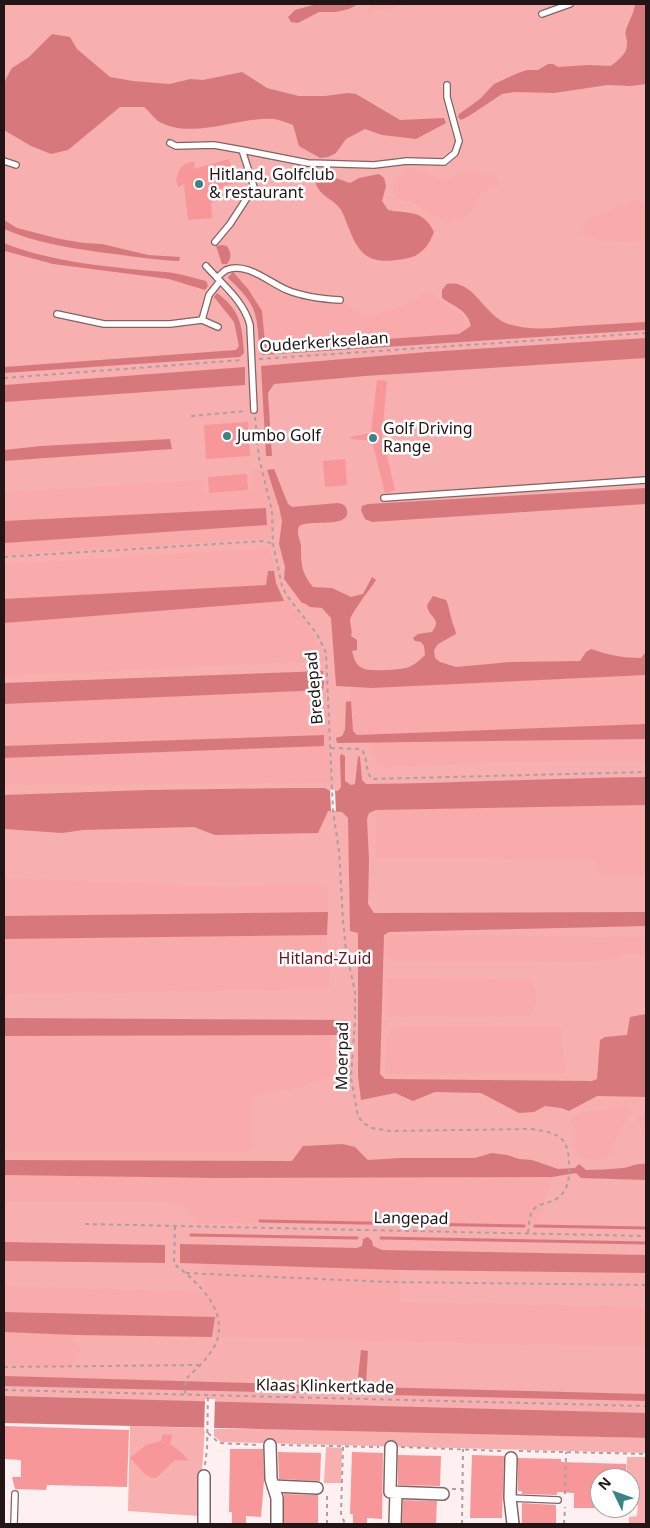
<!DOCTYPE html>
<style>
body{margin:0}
#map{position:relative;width:650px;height:1528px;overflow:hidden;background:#fef0f0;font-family:"Noto Sans",sans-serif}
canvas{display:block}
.frame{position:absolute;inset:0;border:5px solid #211515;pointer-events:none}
.north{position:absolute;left:590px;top:1468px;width:50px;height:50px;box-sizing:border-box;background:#fff;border:1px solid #a6a1a1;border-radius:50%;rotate:312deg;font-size:14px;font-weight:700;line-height:20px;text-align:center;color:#211515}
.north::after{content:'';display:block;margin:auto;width:18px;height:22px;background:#3b8486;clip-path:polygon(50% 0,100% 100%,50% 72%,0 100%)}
</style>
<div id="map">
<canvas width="650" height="1528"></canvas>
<div class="frame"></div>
<div class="north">N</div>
</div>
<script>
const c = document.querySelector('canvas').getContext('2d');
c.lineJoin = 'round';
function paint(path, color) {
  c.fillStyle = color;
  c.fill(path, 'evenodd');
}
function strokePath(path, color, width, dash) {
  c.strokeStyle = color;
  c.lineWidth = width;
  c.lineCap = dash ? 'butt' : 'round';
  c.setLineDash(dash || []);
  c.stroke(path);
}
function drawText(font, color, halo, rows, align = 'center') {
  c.font = font + ' "Noto Sans",sans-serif';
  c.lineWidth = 5;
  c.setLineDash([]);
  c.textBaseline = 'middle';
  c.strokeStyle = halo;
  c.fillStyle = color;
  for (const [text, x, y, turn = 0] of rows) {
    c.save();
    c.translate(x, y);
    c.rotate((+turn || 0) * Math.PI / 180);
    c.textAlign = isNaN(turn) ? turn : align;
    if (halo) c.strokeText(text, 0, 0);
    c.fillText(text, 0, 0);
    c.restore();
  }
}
paint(new Path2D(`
 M4,4h642v1415l-642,-18z
 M130,1426l75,2 -6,88 -71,-5z
 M214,1429h108l324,9v15l-425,-11 -7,-6z
 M326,1447l16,1 -1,35h-17z
 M627,1457h19v67h-17v-7l8,-1 1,-11 -8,-1v-26h-4z`), '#f7afaf');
paint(new Path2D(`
 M371,4h39l-44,9z
 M409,168l18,5 16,7 29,-10 25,6 2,8 -10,4 -9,8 -11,18 -20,9 -24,-11 -13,-10 -13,-2 -6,-8v-9z
 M632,201h14v39c-16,3 -52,4 -65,-7l5,-13z
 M236,271h8l31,15 9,8 22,7 40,3 20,12c25,-6 40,-9 61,-25l36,25 2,15 -6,3 -189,13 -5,-4 -3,-32 -6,-11 -22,-26z
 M251,470h16l12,37 3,14 -10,4 -1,13 -267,17v-12l263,-18 -2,-17 -261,13v-29l199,-12 -1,9 5,5 44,-3z
 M270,548l4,23h-6l-2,14 -262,14v-35z
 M287,600l20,25 19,36 -322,15v-53z
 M646,675v49l-274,12 -15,-1 -4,-3 -3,-44h22z
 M323,690l3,1 4,92 -326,2v-27l319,-12 1,-11 -320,11v-42z
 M646,739v22l-134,1 -129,5 -6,-3 -9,-22z
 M646,805v71l-51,-1v-15l-219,-2v-48z
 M4,878l229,9 43,-3 51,1 1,27 -324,4z
 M327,935l2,54 -325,5v-55z
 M388,935l258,2v19l-17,-2 -34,8 -201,-1 -6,-6z
 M387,979l144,1c6,13 7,24 -1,36l-143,1z
 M396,1026h164l6,47 -181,1 2,-39z
 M330,1035l2,41 -42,13 -39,8v54h-247v-115z
 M628,1106l3,8 -16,24 -3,13 -8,9 -20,-1 -12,-11 4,-12 -5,-18 6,-5z
 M646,1110v28l-5,-8 -3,-15 6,-2z
 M4,1175l211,3 337,-1 -16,51 -278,-5 -58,1 -20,-20 -27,-2h-149z
 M204,1264l196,6v32l246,5v40l-434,-10 2,-20 -210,-5v-26l200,6z
 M4,1332l72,3 -3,5 8,9 -10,18 -67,-1z`), '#f9aaab');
paint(new Path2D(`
 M317,4h41l-9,5 -13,3h-17l-21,11 -7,-1 -3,-5 7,-7z
 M635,4h11v80l-16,2 -22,-1 -54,8 -39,-1 -13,2 -33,22 -8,4 -3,-3 1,-3 21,-15 14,-15 24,-11 9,-3h11l10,-6h5l5,3 30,-2 23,1c6,-5 16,-12 16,-21 1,-6 -3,-10 -1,-15 3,-10 8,-16 9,-26z
 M52,34l18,3 7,12 33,28 23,4 36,3 22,-5 12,1 39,-8 25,16 32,8h26l23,-3 8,1 44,26 44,-2 2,5 -30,16 -34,-4 -17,-6 -19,10 -10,14 -8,4 -8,1 -21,-12 -6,-21c-6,-2 -12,-5 -19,-6 -34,-3 -83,22 -116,2 -5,-4 -9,-10 -14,-14h-24l-52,43 -17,4 -20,-8 -27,-16v-47l3,-6 5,-9 17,-11z
 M379,174l5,4 2,8 -4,15 6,9c21,4 35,-1 46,22 -5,14 -14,25 -30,27 -29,5 -43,1 -54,-28 -4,-9 -6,-18 -12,-25 -8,-8 -18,-11 -22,-22l2,-4 9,-5 23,8 9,-5z
 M4,220l13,8 43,11 24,4 18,1 46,11 32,2 -1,4c-27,-1 -54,-6 -81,-9 -33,-5 -64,-10 -94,-23z
 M4,243c45,19 112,25 161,29 14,1 28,6 41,9l2,5 -3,4 -36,-11 -116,-15 -48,-13 -1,-1z
 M222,245l5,1c4,6 5,12 0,18h-5l-6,-18z
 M233,272l15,17 14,22 3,32 5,4 189,-13 12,-8c-4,-17 -17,-19 -29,-28v-8l5,-6c27,-5 37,32 61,40 23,7 46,4 69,2 23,-1 46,-3 69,-4v8l-383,25 -3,-2c-4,-40 -1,-46 -31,-74l-1,-2z
 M217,293c24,18 25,32 27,60l-4,4 -236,16v-6l232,-17 3,-4 -5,-24 -20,-25z
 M646,338v20l-281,18 -91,8 -6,9 4,63h-6l-5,-90 166,-14z
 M245,367v18l-241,17v-17z
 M170,439l2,10 -168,12v-11l37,-4z
 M274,469l14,35 4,3 46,-4c4,1 8,2 9,7 4,19 -37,9 -48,16 -3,8 1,12 2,20 0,18 0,26 12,41l19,1 19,9 12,-3 9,-17 4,3c-5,8 -25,33 -26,40 0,6 3,10 1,16l6,4v10l-5,1c2,7 3,13 10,17 6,4 40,2 47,-1 7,-3 11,-7 16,-12l-1,-9 -3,-4 -6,-1 -2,-3 5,-4 14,-2c11,-14 -4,-14 -5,-27l6,-9 13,4c3,6 3,11 5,17 1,6 4,10 5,17l-18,10 -4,6 1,8 5,4 16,5 54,-5 70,-1 6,-9 5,-3c17,6 32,9 50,9l5,-6v23l-274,13 -36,-2 -5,-68 -9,-10 -12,-1 -6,-4h-2l-18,-24 1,-12 -6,-23 3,-23 -3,-14 -12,-37z
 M646,488v16l-274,18 -7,-3 -4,-9 1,-4 6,-2z
 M266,508l1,17 -263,18v-22z
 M268,571h6l2,12 8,18 -280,22v-24l262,-14z
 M323,671l1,10 -1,9 -319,14v-21z
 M351,701l2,30 4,4 289,-11v15l-309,4 -1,-5 6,-2 3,-6 1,-28z
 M324,735v11l-320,12v-12z
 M341,754l4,2v25l6,4 4,-1 3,-28 2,1 2,23 4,4c94,-1 187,-6 280,-7v28l-270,5 -7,3 -2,6 2,41 -1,44 6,9 272,-1v14l-257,6 -5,3 -4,139 5,5 207,2 5,-2 3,-39 5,-3 22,-2 3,-18 16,-3v83l-49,-1 -28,15 -8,-3 -16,-2 -11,6 -15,1 -38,-20 -46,-1 -22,9 -18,-8 -34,7 -3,-24v-143l-8,-2 -2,-113 -6,-6 -14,-1 -10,22 -103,2 -21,-8 -111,3 -21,3 -58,-4v-34l144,-5 144,-2h33l5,3h8l3,-4 -1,-30z
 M328,912l-1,23 -323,4v-23z
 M4,1018l344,2 -1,15 -343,1z
 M343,1144l12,3 13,13 32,-2h75l17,-5 15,2 12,4 13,1 26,9 17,-1 4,-4 7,6c12,0 24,-1 37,-2 8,-1 14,-5 23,-4v16l-65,-2 -5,-5 -24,4 -337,1 -211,-3v-15l288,1 11,-15z
 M368,1237l4,4 1,5 9,4 264,5v18l-246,-3 -220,-7v-19l177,4 5,-2 1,-7z
 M4,1242l161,3v18l-161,-2z
 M4,1312l211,5 -3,20 -136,-2 -72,-3z
 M361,1350l7,1 -2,33 4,3 276,7v7l-642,-15v-10l350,10 4,-9z
 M4,1396l642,17v25l-642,-15z`), '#d7797c');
paint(new Path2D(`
 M330,790h5l1,21h-5z
 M205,1399h10l-1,32h-10z`), '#fef0f0');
strokePath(new Path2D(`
 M260,1221l264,5
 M535,1226l111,2
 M191,1235l166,3
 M381,1238l265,5`), '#d7797c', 3);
paint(new Path2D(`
 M229,159l7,24 -13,3 -12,18 1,14 -24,2 -4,-36 -6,3 -2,-6 3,-11 6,-6 10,-3 -1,8z
 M377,380l10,1 -5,55 13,54 -10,3 -13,-52 -21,-2 -1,-2 21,-4z
 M248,422l2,34 -44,3 -2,-34z
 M345,459l2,26 -22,2 -2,-26z
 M247,474l1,16 -39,3 -1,-16z
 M4,1426l125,4 -2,57 -80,-2 -1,5 -31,-1 -3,-12h9v-17l-17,-1z
 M163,1434l9,1 -2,9 11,8 8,9 -14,-1 -19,18 -6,-1 -6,-4 -14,-15 16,-13 15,-4z
 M230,1449h33l1,32 -3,36 -15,-1v8h-14v-12h-3z
 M278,1452l43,1 -1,28 -41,-2z
 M352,1452l31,1 -1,66 -15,-1v6h-14v-10h-3z
 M398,1455l43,1 -1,30 -42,-1z
 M472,1455l32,1 -2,62h-32z
 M518,1458l43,1v3l65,2v14h-26v24h-4v6h-22v-15l-17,-1v3l-35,-1v-3h-4z
 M284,1494l34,1v29l-34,-1z
 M403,1500l34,1 -1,23h-34z
 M522,1503l34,2v19h-34z`), '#f89799');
const service = new Path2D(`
 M542,14l28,-10
 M170,143l6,3 38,-1 28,5 12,37 -24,37 -15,18
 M242,150l66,13 66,2 33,-4 37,1 11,-9 4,-12 -12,-44v-12
 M4,161l12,4
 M206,266c16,18 38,35 44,59l4,85
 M217,278c2,-2 6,-6 9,-8 20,-9 44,13 61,20 17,7 35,9 53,10
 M57,314l47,10h66l32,-4
 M218,327l-16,-7 7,-25 11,-14
 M384,498l262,-18
 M510,1498l48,2
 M14,1524l1,-30`);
const minor = new Path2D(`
 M270,1445l1,34 6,19v26
 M391,1447l-1,45 53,2
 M511,1458l-1,40 3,26
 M273,1486l44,2
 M204,1524v-48
 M395,1524l1,-31`);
strokePath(service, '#806464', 8);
strokePath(minor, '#806464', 14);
strokePath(new Path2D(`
 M259,359l387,-26
 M4,378l238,-18
 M191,416l56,-5
 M255,417l4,41 13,53 1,33 9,42 5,10 30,38 9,19 7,158 6,40 4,69 3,30 9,42v28l-4,58 7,38 5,7 9,5 18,3 141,-2c31,4 39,10 38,42 0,9 -2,19 -9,25 -8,8 -21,6 -27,14 -4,6 -4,16 -5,23
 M4,557l261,-16 8,3
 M331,748l30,1c8,9 3,21 11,30l274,-7
 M85,1224l561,12
 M175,1226l-1,38c24,18 55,47 42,79 -6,14 -20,26 -30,36l-1,16
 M186,1273l203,9 257,3
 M4,1367l195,-2
 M4,1390l642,16
 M208,1433l11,10 40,2
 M281,1445l98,2
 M343,1447l-2,66 4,11
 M401,1447l101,4
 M519,1451l127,3
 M205,1465l2,-16 1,-54
 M452,1489h10
 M565,1494l1,-42
 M327,1524v-30
 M462,1524l1,-75
 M564,1524l1,-17`), '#ad9f9f', 2, [4, 4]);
strokePath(service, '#fff', 5.5);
strokePath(minor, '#fff', 11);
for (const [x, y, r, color] of [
 [199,184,5,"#3b8486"],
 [227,436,5,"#3b8486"],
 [373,438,5,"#3b8486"]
]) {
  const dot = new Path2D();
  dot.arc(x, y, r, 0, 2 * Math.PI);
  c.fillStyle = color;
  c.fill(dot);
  strokePath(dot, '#fff', 2);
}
drawText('16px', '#211515', '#fff', [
 ["Hitland, Golfclub",209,175],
 ["& restaurant",209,193],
 ["Golf Driving",383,429],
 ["Range",383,447],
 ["Jumbo Golf",237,436]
], 'left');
drawText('16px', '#211515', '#fff', [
 ["Ouderkerkselaan",324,343,-4],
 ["Bredepad",315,688,-95],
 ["Moerpad",343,1056,-89],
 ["Langepad",411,1219,1],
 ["Klaas Klinkertkade",325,1387,1]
]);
drawText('16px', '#6a1521', '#fff', [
 ["Hitland-Zuid",325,959]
]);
</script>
